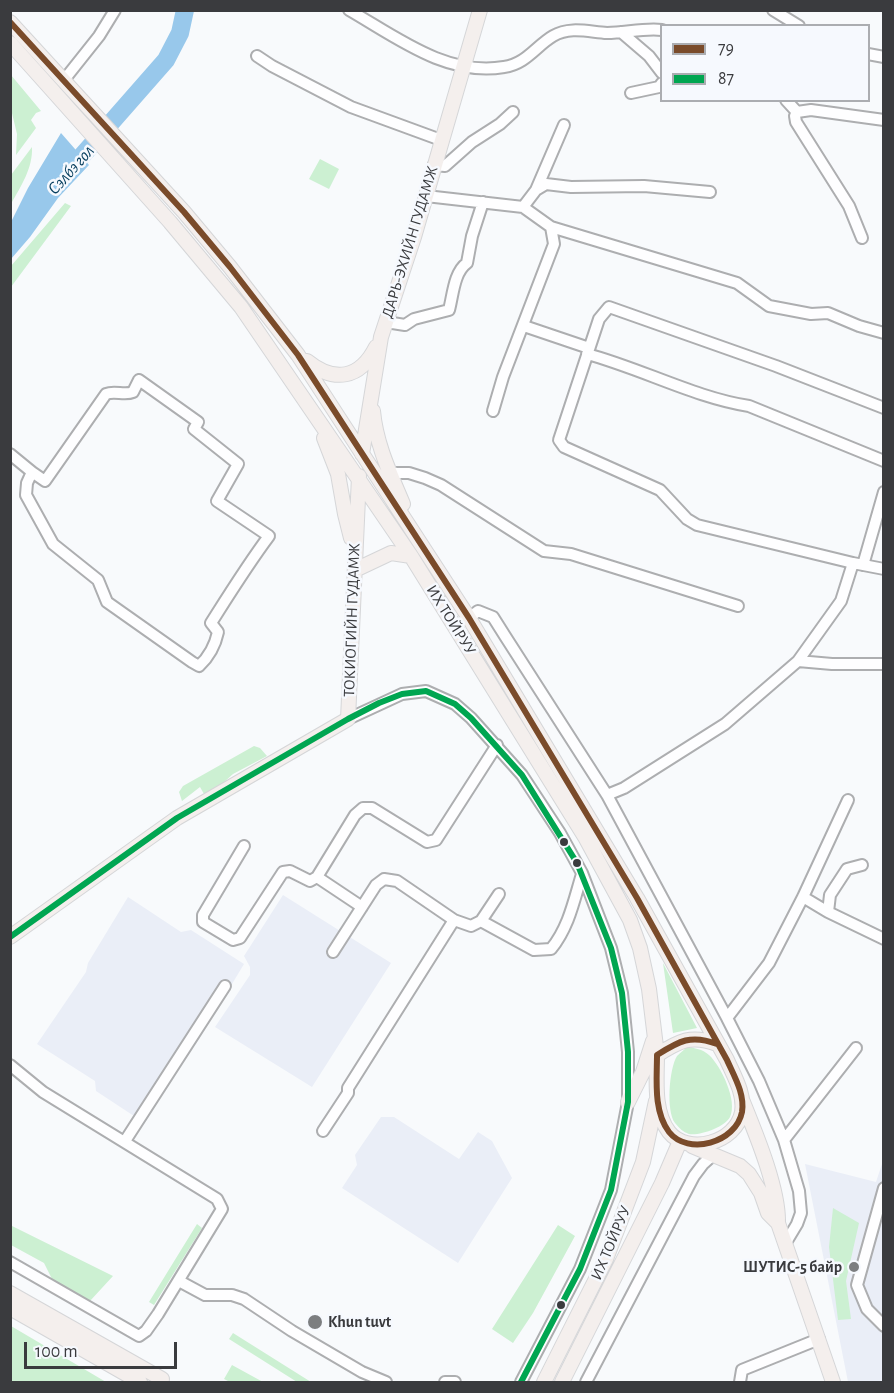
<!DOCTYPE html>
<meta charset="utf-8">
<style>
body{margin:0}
#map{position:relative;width:894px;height:1393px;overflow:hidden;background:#f8fafc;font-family:"Alegreya Sans",sans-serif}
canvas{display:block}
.frame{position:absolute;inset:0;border:12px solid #3a3b3e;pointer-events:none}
.legend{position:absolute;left:660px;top:24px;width:210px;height:78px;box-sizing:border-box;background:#f6f9fe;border:2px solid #abadb1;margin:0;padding:8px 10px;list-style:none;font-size:18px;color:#3a3b3e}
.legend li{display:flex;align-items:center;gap:12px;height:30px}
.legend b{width:30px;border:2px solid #abadb1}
.scale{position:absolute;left:24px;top:1342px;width:153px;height:27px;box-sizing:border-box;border:3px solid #3a3b3e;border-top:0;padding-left:8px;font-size:18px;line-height:21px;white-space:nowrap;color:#3a3b3e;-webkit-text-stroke:4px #f6f9fe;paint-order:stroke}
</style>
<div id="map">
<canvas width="894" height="1393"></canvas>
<div class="frame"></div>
<ul class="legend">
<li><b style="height:8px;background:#7a4b2a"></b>79</li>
<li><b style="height:8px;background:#00a651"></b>87</li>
</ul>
<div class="scale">100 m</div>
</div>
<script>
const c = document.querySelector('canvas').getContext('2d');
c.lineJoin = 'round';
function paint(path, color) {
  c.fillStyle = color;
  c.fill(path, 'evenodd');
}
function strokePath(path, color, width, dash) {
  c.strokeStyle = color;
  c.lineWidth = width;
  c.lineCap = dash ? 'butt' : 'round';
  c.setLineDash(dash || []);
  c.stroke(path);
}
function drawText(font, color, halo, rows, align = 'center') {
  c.font = font + ' "Alegreya Sans",sans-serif';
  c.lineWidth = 5;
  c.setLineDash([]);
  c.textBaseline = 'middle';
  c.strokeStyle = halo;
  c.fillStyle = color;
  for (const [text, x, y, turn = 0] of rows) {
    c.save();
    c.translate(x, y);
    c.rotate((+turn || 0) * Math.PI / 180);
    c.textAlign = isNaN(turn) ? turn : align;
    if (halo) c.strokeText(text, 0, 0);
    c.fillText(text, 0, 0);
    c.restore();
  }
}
paint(new Path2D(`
 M283,895l108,68 -79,124 -97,-60 35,-52v-8l-6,-11z
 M128,897l53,35 10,-2 53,34 -45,75 -6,-4 -56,83 -41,-27 -1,-10 -58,-37 49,-72 2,-9z
 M394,1117l65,42 19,-27 14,9 20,37 -54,85 -116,-75 15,-23 -2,-10 26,-38z
 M883,1161v221h-35l-43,-218 71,18z`), '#eaeef7');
paint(new Path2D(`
 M11,75l30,36 -5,2 -5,7 5,8 -20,27 1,-21 -6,-25z
 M32,147c1,21 -11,39 -21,57v-29z
 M320,159l19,10 -10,20 -20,-10z
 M65,203l6,3 -60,81v-21z
 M254,746l6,2 7,8 -34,18 -11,10 -18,10 -4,-7 -18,14 -3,-9 4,-6z
 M663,963l34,65 -24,5z
 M687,1047c8,1 15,2 22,8 12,11 29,46 21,62 -5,10 -30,19 -41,17 -6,-2 -10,-6 -14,-11 -9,-12 -6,-54 2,-67 3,-3 7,-6 10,-9z
 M833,1208l26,15 -13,58 5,38 -13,1 -9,-73z
 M197,1224l5,4 -48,77 -5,-3z
 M10,1225l103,51 -23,25 -37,-20 -9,-18 -33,-18z
 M558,1225l17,11 -42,77 -20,30 -21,-14z
 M11,1326l95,56h-54l-3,-1 -1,1h-37z
 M233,1333l78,49h-14l-68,-43z
 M232,1365l31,17h-33l-6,-3z`), '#ccf0d2');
paint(new Path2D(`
 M61,133l28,32 -31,33 -28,39 -19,22v-37l17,-34z`), '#98c8eb');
strokePath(new Path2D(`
 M66,174l100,-114 14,-27 5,-23`), '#98c8eb', 18);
const minor = new Path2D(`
 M349,10c47,27 98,67 155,57 22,-3 32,-21 49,-31 17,-10 36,-4 54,-3 18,0 36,-5 55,-3
 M773,10l26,16
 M621,32l28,24 13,17
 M868,54l16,3
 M257,56l15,10 79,41 90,33
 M64,80l35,-44 16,-26
 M631,93l28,-6 3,-4
 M786,100l11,12
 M434,165l11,1 27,-24 28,-18 13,-12
 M536,190l28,-65
 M426,196l97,11 28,20 3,17 -51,133 -10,34
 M523,207l13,-17 10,-6 25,3 73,-1 66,6
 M551,227l186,56 32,23 42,8 17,-1 31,13 25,7
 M862,238l-13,-32 -53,-84 -1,-6 2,-4 14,-2 73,10
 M386,322l19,3 9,-6 35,-9c4,-15 5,-38 18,-47l5,-27 11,-34
 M524,326l65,22
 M587,354c53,14 109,44 162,52l135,55
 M10,454l22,18 -5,11 -1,12 27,49 45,36 9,22 85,60 7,4c11,-10 16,-20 19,-34l-7,-9c19,-30 37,-59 58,-87l-52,-35 21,-37 -44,-35 4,-7 -59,-42 -6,12c-9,4 -18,-2 -27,2l-61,87 -13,-9
 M390,473h19l16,5 16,7 103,66 27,3 167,52
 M853,563l-156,-38 -10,-6 -27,-29 -96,-43 -5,-7 40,-121 10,-12 167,59 108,42
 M863,565l21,-73
 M469,618l9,-7 15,6 12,19 102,159 120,223 32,63 25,59 15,51 2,22 -4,11 -12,20
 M798,661l34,3h52
 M348,719l54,-25 24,-3 29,13 16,14 51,57 38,58 22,40 29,75 11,45 6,59v50l-17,88 -31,79 -59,113
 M607,795l17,-7 101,-64 73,-63 43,-60 12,-38 31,6
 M244,846l-41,69v7l30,18 7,-2 43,-66 7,-1 20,10 7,-4 38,-62 8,-7h9l55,34 9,-2 61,-95
 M317,877l45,30
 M803,897l25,15 2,-17 17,-26 15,-4
 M828,912l56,27
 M481,921l53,29 17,-1c18,-22 23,-49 31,-75
 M333,952l43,-67 8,-6 13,2 57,39 17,6 10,-5 18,-27
 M727,1018l42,-55 34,-66 45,-97
 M10,1065l33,27 174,107 5,10 -64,105 -12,17 -7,5 -129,-74
 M323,1131l25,-38v-5l106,-168
 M784,1140l72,-92
 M125,1141l100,-155
 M884,1188l-27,97 10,24 17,17
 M179,1281l26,14h27l12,4 48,32 70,41 24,10
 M445,1382h10
 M586,1382l108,-206 9,-12 10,-9
 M740,1382l2,-12 77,-31`);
const major = new Path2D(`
 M10,22l174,190 46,55 68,88 171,263 168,280 90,162c7,16 18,34 15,52 -6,31 -54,44 -73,20 -16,-21 -12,-53 -12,-77 22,-14 34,-21 60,-11
 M10,43l160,179 71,85 170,249 174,281 45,83 10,28 9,41 8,66
 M307,361c27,22 53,18 69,-14
 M373,411c3,33 17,62 30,93
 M324,438l14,36 7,40 6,24
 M362,454l19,-117 33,-100 66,-227
 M355,570l36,-17 20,3
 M10,937l167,-119 171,-99 11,-243
 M628,1102l15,-30 10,-31
 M743,1102c13,32 36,87 35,121l55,159
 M692,1146l48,20 9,8 12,19 7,20 10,10
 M10,1293l152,86
 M10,1308l130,74
 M544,1382l62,-123 37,-97 13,-61
 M562,1382l100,-199 18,-42`);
strokePath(minor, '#adaeb0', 14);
strokePath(major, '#d5d6d8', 16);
strokePath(minor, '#fefeff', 10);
strokePath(major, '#f4efed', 14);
strokePath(new Path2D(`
 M10,22l174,190 46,55 68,88 171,263 168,280 90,162c7,16 18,34 15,52 -6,31 -54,44 -73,20 -16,-21 -12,-53 -12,-77 22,-14 34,-21 60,-11`), '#7a4b2a', 6);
strokePath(new Path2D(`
 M10,937l167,-119 171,-99 31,-16 23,-9 24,-3 29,13 16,14 51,57 55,88 34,85 11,45 6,59v50l-17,88 -31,79 -59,113`), '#00a651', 6);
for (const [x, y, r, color] of [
 [564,842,5,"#3a3b3e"],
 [577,863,5,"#3a3b3e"],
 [854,1267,6,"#7c7e80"],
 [561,1305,5,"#3a3b3e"],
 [315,1322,8,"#7c7e80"]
]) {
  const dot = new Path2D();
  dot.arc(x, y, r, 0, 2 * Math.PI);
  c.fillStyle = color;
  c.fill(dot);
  strokePath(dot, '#f6f9fe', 2);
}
drawText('16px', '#3a3b3e', '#f6f9fe', [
 ["ДАРЬ-ЭХИЙН ГУДАМЖ",410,242,-73],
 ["ТОКИОГИЙН ГУДАМЖ",352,620,-88],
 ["ИХ ТОЙРУУ",451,620,58],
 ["ИХ ТОЙРУУ",611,1243,-67]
]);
drawText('bold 16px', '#3a3b3e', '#f6f9fe', [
 ["ШУТИС-5 байр",842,1267],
 ["Khun tuvt",328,1322,"left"]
], 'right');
drawText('italic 18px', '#053d5d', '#f6f9fe', [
 ["Сэлбэ гол",71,170,-48]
]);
</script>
